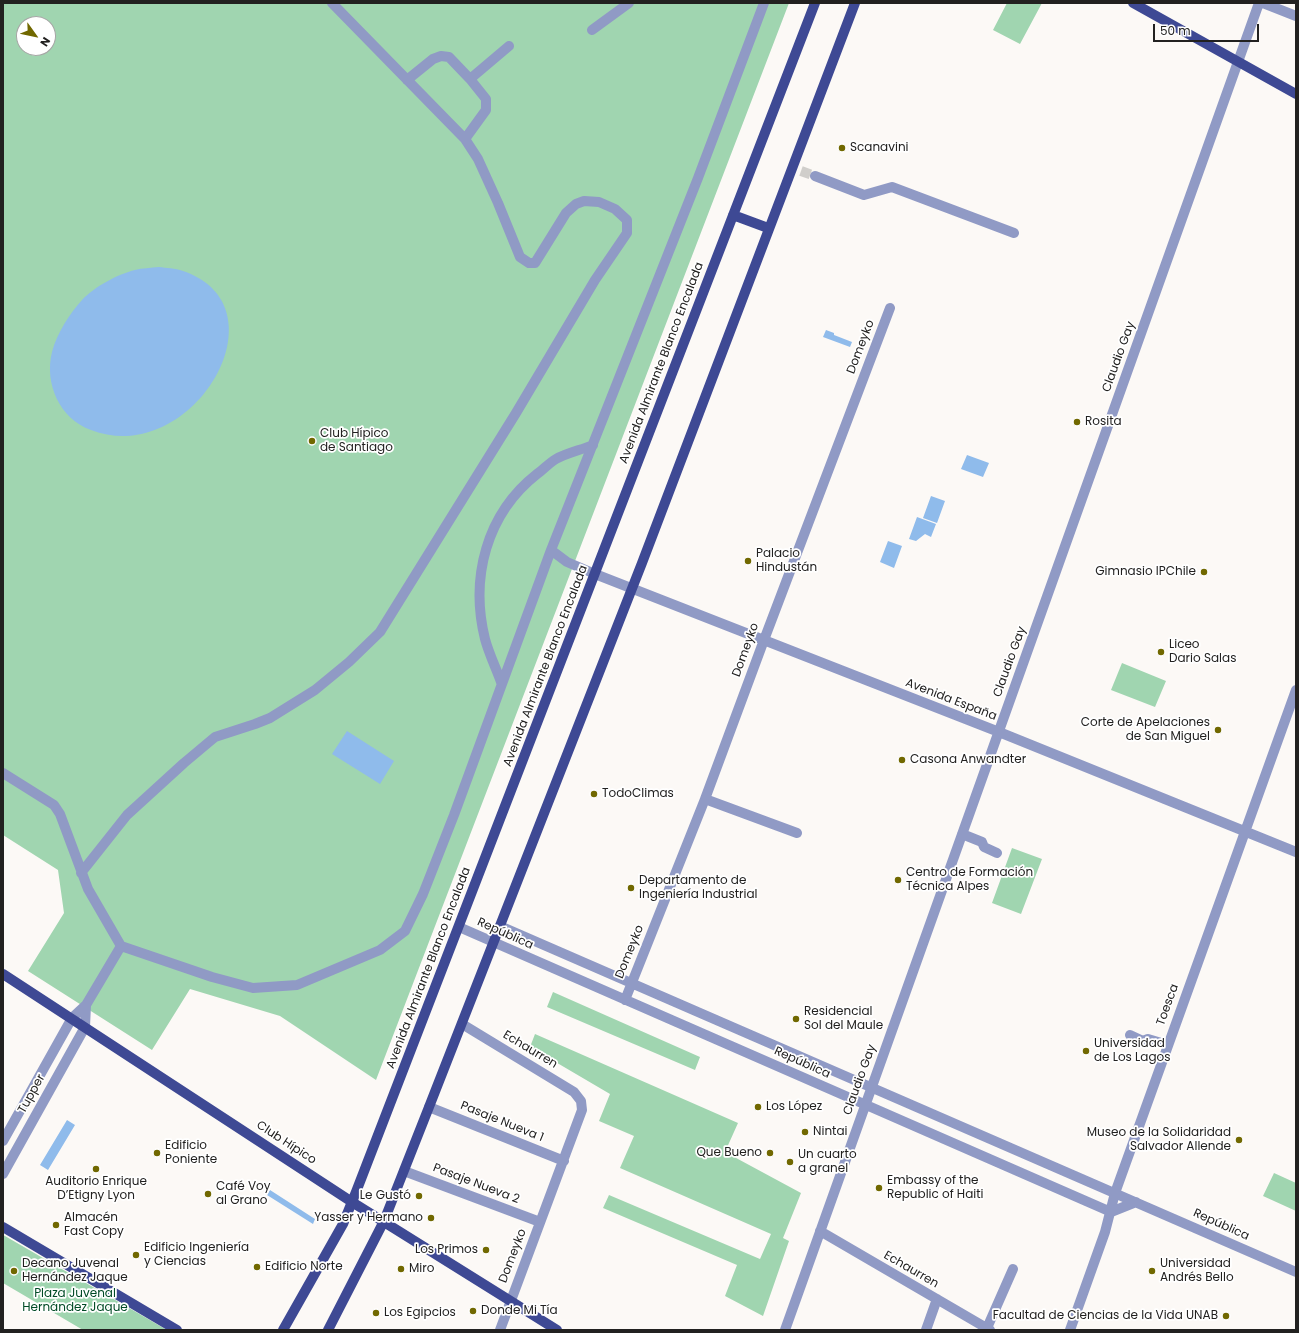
<!DOCTYPE html>
<meta charset="utf-8">
<style>
body{margin:0}
#map{position:relative;width:1299px;height:1333px;overflow:hidden;background:#fcf9f6;font-family:Poppins,sans-serif}
canvas{display:block}
.frame{position:absolute;inset:0;border:4px solid #222120;pointer-events:none}
.north{position:absolute;left:16px;top:16px;width:40px;height:40px;box-sizing:border-box;background:#fff;border:1px solid #a7a6a6;border-radius:50%;rotate:123deg;font-size:11px;font-weight:700;line-height:16px;text-align:center;color:#222120}
.north::after{content:'';display:block;margin:auto;width:14px;height:18px;background:#716800;clip-path:polygon(50% 0,100% 100%,50% 72%,0 100%)}
.scale{position:absolute;left:1153px;top:24px;width:106px;height:18px;box-sizing:border-box;border:2px solid #222120;border-top:0;padding-left:5px;font-size:12px;line-height:14px;white-space:nowrap;color:#222120;-webkit-text-stroke:3px #fff;paint-order:stroke}
</style>
<div id="map">
<canvas width="1299" height="1333"></canvas>
<div class="frame"></div>
<div class="north">N</div>
<div class="scale">50 m</div>
</div>
<script>
const c = document.querySelector('canvas').getContext('2d');
c.lineJoin = 'round';
function paint(path, color) {
  c.fillStyle = color;
  c.fill(path, 'evenodd');
}
function strokePath(path, color, width, dash) {
  c.strokeStyle = color;
  c.lineWidth = width;
  c.lineCap = dash ? 'butt' : 'round';
  c.setLineDash(dash || []);
  c.stroke(path);
}
function drawText(font, color, halo, rows, align = 'center') {
  c.font = font + ' Poppins,sans-serif';
  c.lineWidth = 3.5;
  c.setLineDash([]);
  c.textBaseline = 'middle';
  c.strokeStyle = halo;
  c.fillStyle = color;
  for (const [text, x, y, turn = 0] of rows) {
    c.save();
    c.translate(x, y);
    c.rotate((+turn || 0) * Math.PI / 180);
    c.textAlign = isNaN(turn) ? turn : align;
    if (halo) c.strokeText(text, 0, 0);
    c.fillText(text, 0, 0);
    c.restore();
  }
}
paint(new Path2D(`
 M3,3h786l-413,1077 -96,-64 -90,-27 -38,61 -124,-79 36,-58 -6,-43 -55,-35zM24,24h24v24h-24z
 M1007,3h35l-22,41 -27,-14z
 M1122,663l44,18 -11,26 -44,-17z
 M1012,848l30,11 -21,55 -29,-11z
 M553,992l147,65 -5,13 -148,-63z
 M535,1034l203,89 -13,29 76,41 -18,45 6,3 -26,75 -38,-20 12,-31 -134,-57 6,-13 151,64 11,-25 -151,-66 14,-32 -35,-15 11,-27 -80,-47z
 M1274,1173l22,10v28l-33,-15z
 M3,1235l2,1 162,94h-84l-80,-47z`), '#a0d5b0');
paint(new Path2D(`
 M159,267c7,1 16,1 24,4 106,36 9,198 -92,159 -31,-11 -47,-46 -39,-78 5,-19 18,-39 30,-52 12,-13 36,-26 53,-30 7,-2 16,-2 24,-3z
 M826,330l8,3v2l18,7 -2,5 -27,-10z
 M967,455l22,8 -6,14 -22,-8z
 M931,496l14,5 -8,22 -14,-5z
 M917,517l19,7 -5,13 -6,-3 -9,7 -7,-2z
 M888,541l14,5 -8,22 -14,-6z
 M347,731l47,30 -14,23 -48,-30z
 M67,1120l8,5 -27,45 -8,-5z
 M270,1190l45,29 -2,5 -46,-29z`), '#8fbbeb');
strokePath(new Path2D(`
 M801,171l14,5`), '#d0cecb', 10, [10, 5]);
strokePath(new Path2D(`
 M1263,3l33,13
 M592,30l37,-27
 M470,79l39,-33
 M407,80l26,-21 8,-3 8,1 21,22 16,20v11l-21,29
 M815,176l49,19 28,-8 122,46
 M551,550l16,12 28,12 404,158 297,120
 M501,682c-5,-14 -12,-28 -16,-43 -15,-61 1,-125 52,-165 6,-4 12,-11 19,-15 11,-6 25,-9 37,-14
 M3,773l51,32 6,9 28,75 33,57 91,31 41,11 44,-3 83,-35 25,-19 18,-37 31,-79 97,-265 147,-372 66,-175
 M705,799l92,34
 M962,834l20,8 2,5 13,6
 M81,873l46,-58 57,-52 31,-26 40,-13 15,-6 45,-28 34,-28 31,-30 136,-219 79,-133 32,-47v-13l-12,-11 -16,-7 -15,-1 -8,3 -10,9 -31,50h-6l-9,-6 -22,-54 -20,-44 -13,-20 -133,-136
 M500,926l796,346
 M459,927l652,285 25,-10
 M625,1000l80,-201 59,-159 126,-332
 M462,1024l112,68 7,9 1,9 -82,220
 M1130,1035l13,6 5,-2 20,6
 M429,1107l135,54
 M3,1141l69,-123 14,-13 35,-59
 M404,1171l136,51
 M3,1174l82,-147 1,-22
 M820,1231l170,99
 M987,1328l26,-59
 M785,1330l474,-1327
 M926,1330l11,-31
 M1070,1330l35,-98 10,-39 181,-503`), '#909ac5', 10);
strokePath(new Path2D(`
 M1133,3l163,91
 M733,215l35,13
 M3,974l349,228 205,128
 M3,1227l174,103
 M283,1330l60,-106 13,-32 459,-1189
 M328,1330l56,-109 45,-114 213,-544 213,-560`), '#3e4994', 10);
for (const [x, y, r, color] of [
 [842,148,4,"#716800"],
 [1077,422,4,"#716800"],
 [312,441,4,"#716800"],
 [748,561,4,"#716800"],
 [1204,572,4,"#716800"],
 [1161,652,4,"#716800"],
 [1218,730,4,"#716800"],
 [902,760,4,"#716800"],
 [594,794,4,"#716800"],
 [898,880,4,"#716800"],
 [631,888,4,"#716800"],
 [796,1019,4,"#716800"],
 [1086,1051,4,"#716800"],
 [758,1107,4,"#716800"],
 [805,1132,4,"#716800"],
 [1239,1140,4,"#716800"],
 [157,1153,4,"#716800"],
 [770,1153,4,"#716800"],
 [790,1162,4,"#716800"],
 [96,1169,4,"#716800"],
 [879,1188,4,"#716800"],
 [208,1194,4,"#716800"],
 [419,1196,4,"#716800"],
 [431,1218,4,"#716800"],
 [56,1225,4,"#716800"],
 [486,1250,4,"#716800"],
 [136,1255,4,"#716800"],
 [257,1267,4,"#716800"],
 [401,1269,4,"#716800"],
 [14,1271,4,"#716800"],
 [1152,1271,4,"#716800"],
 [473,1311,4,"#716800"],
 [376,1313,4,"#716800"],
 [1226,1316,4,"#716800"]
]) {
  const dot = new Path2D();
  dot.arc(x, y, r, 0, 2 * Math.PI);
  c.fillStyle = color;
  c.fill(dot);
  strokePath(dot, '#fff', 1.5);
}
drawText('12px', '#222120', '#fff', [
 ["Scanavini",850,148],
 ["Rosita",1085,422],
 ["Club Hípico",320,434],
 ["de Santiago",320,448],
 ["Palacio",756,554],
 ["Hindustán",756,568],
 ["Gimnasio IPChile",1196,572,"right"],
 ["Liceo",1169,645],
 ["Dario Salas",1169,659],
 ["Corte de Apelaciones",1210,723,"right"],
 ["de San Miguel",1210,737,"right"],
 ["Casona Anwandter",910,760],
 ["TodoClimas",602,794],
 ["Centro de Formación",906,873],
 ["Técnica Alpes",906,887],
 ["Departamento de",639,881],
 ["Ingeniería Industrial",639,895],
 ["Residencial",804,1012],
 ["Sol del Maule",804,1026],
 ["Universidad",1094,1044],
 ["de Los Lagos",1094,1058],
 ["Los López",766,1107],
 ["Nintai",813,1132],
 ["Museo de la Solidaridad",1231,1133,"right"],
 ["Salvador Allende",1231,1147,"right"],
 ["Edificio",165,1146],
 ["Poniente",165,1160],
 ["Que Bueno",762,1153,"right"],
 ["Un cuarto",798,1155],
 ["a granel",798,1169],
 ["Embassy of the",887,1181],
 ["Republic of Haiti",887,1195],
 ["Auditorio Enrique",96,1182,"center"],
 ["D’Etigny Lyon",96,1196,"center"],
 ["Café Voy",216,1187],
 ["al Grano",216,1201],
 ["Le Gustó",411,1196,"right"],
 ["Almacén",64,1218],
 ["Fast Copy",64,1232],
 ["Yasser y Hermano",423,1218,"right"],
 ["Edificio Ingeniería",144,1248],
 ["y Ciencias",144,1262],
 ["Los Primos",478,1250,"right"],
 ["Decano Juvenal",22,1264],
 ["Hernández Jaque",22,1278],
 ["Universidad",1160,1264],
 ["Andrés Bello",1160,1278],
 ["Edificio Norte",265,1267],
 ["Miro",409,1269],
 ["Donde Mi Tía",481,1311],
 ["Los Egipcios",384,1313],
 ["Facultad de Ciencias de la Vida UNAB",1218,1316,"right"]
], 'left');
drawText('12px', '#222120', '#fff', [
 ["Domeyko",861,347,-69],
 ["Claudio Gay",1119,357,-70],
 ["Avenida Almirante Blanco Encalada",662,363,-69],
 ["Domeyko",746,650,-70],
 ["Claudio Gay",1010,662,-70],
 ["Avenida Almirante Blanco Encalada",546,666,-69],
 ["Avenida España",951,700,21],
 ["República",505,934,24],
 ["Domeyko",630,952,-68],
 ["Avenida Almirante Blanco Encalada",429,968,-69],
 ["Toesca",1168,1005,-70],
 ["Echaurren",530,1050,31],
 ["República",802,1063,24],
 ["Claudio Gay",860,1080,-70],
 ["Tupper",32,1094,-61],
 ["Pasaje Nueva 1",502,1122,22],
 ["Club Hípico",286,1143,33],
 ["Pasaje Nueva 2",476,1184,21],
 ["República",1221,1225,24],
 ["Domeyko",513,1256,-69],
 ["Echaurren",911,1270,30]
]);
drawText('12px', '#004a25', '#fff', [
 ["Plaza Juvenal",75,1294],
 ["Hernández Jaque",75,1308]
]);
</script>
